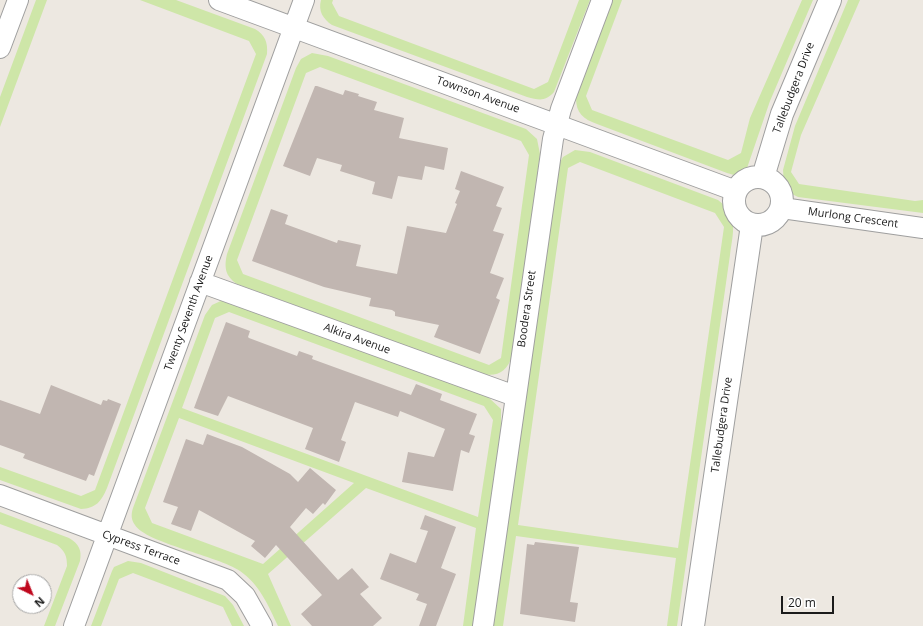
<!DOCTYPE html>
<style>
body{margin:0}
#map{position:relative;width:923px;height:626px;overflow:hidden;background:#ede8e1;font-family:"Open Sans",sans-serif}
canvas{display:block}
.north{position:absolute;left:12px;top:574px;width:40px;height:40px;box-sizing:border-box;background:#fff;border:1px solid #a4a4a4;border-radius:50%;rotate:137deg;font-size:11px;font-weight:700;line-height:16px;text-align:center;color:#1b1b1b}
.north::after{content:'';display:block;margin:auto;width:14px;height:18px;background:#bf071d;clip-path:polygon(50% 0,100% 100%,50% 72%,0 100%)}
.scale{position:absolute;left:781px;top:596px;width:53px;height:18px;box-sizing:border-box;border:2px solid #1b1b1b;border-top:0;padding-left:5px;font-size:12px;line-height:14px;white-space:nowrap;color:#1b1b1b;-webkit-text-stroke:3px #fff;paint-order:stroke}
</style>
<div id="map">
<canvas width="923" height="626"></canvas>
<div class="north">N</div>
<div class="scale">20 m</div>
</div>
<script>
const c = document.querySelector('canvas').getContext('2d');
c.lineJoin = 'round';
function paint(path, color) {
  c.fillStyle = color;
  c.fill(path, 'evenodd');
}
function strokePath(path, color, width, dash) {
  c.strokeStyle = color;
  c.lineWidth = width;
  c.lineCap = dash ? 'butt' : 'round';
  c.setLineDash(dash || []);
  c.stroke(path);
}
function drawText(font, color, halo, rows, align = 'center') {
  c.font = font + ' "Open Sans",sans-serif';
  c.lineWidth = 3;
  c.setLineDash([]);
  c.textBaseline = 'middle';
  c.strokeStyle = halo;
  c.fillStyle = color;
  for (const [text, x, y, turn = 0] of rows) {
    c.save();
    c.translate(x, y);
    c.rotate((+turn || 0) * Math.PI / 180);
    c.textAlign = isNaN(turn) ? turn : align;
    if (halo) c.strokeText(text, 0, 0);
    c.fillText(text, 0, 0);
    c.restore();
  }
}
paint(new Path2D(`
 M36,0h11l-47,127v-30z
 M140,0h36l79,29c10,6 13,13 12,25l-160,434c-6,14 -11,20 -26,21l-81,-29v-13l81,29 14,-6 161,-436 -7,-13z
 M321,0h12l-1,3 7,13 195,73 14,-7 31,-82h11l-36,92c-9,10 -15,8 -27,5l-195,-72c-9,-6 -14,-14 -11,-25z
 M613,0h9l-36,96 6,14 136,50 13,-7 9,-35 52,-118h11l-43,101 -24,70 -12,4 -7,-2 -130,-49c-14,-5 -21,-11 -21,-26z
 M848,0h12l-59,135 -10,37 8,12 116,17 8,-1v13l-125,-16 -6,-3 -8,-10 -1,-14 12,-44z
 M312,53l16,3 198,73 11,10 3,15 -28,202c-5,17 -17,22 -33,17l-242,-89c-12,-8 -13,-17 -10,-30l69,-186 5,-9zM320,67l201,74 8,14 -28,203 -12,7 -246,-91 -6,-14 69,-187z
 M575,150l15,2 128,48c21,16 15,32 12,55l-53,371h-10l9,-68 -160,-22 -13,90h-12l67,-460 5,-9zM580,162l135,51 9,14 -46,321 -160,-23 50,-357z
 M223,300l265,97 13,12v17l-28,200h-10l13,-98 -110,-40 -98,86 23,52h-13c-10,-21 -18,-41 -38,-55 -22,-15 -94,-28 -105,-46 -4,-5 -4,-11 -2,-17l72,-193 7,-10zM229,312l255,94 9,14 -15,97 -296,-109 33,-90zM179,418l175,65 -91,81 -111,-41 -7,-15z
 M0,512l69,26c10,6 13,12 11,23l-25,65h-11l23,-60c0,-10 -2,-15 -10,-21l-57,-21z
 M128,561l13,2 84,33 8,9 11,21h-12l-9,-19 -90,-34 -14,6 -18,47h-10l21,-55 2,-4z`), '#cee6a8');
paint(new Path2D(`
 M315,86h2l26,9 2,-5 14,4 -1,2 19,6 -3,8 30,8 -5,20 49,10 -4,22 -19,-4 -3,14 -24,-4 -6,23 -20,-5 3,-12 -35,-11 2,-6 -25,-7 -7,18 -27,-10z
 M461,171l43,16 -8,19 6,2 -9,23 11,3 -14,39 14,5 -8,20 4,2 -20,54 -46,-17 5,-12 -44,-9v-4l-3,-2 -23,-4 2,-8 -47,-11 -72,-26 19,-52 17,6 -3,9 52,19 1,-3 23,5 -5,21 41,8 10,-48 39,7 11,-29 -2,-1 5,-12 -5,-2z
 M226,322l24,9 -2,6 1,1 48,18 2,-5 14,5 -1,3 99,36 5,-11 26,10 -2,6 37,14 -8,20 6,2 -6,17 -8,-3 -8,41 -51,-9 6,-30 26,5 11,-28 -45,-18 -2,6 -43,-15 -14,38 5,2 -7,20 -34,-13 8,-21 -85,-32 -10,20 -24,-8z
 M51,385l50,20 2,-5 4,1 1,-2 13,5 -27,72 -5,-2 -3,7 -63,-23 2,-4 -25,-9v-45l40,14z
 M207,434l35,13 48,27 8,8 12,-14 26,22 -11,15 -2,-2 -10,11 -7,-6 -16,19 48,53 14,-12 17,19 -9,7 22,24 -9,8h-61l-11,-12 21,-19 -46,-50 -11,13 -14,-12 4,-5 -56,-31 -8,21 -20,-7 7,-17 -15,-5 23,-63 17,6z
 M425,515l31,12 -15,41 15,6 -20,52h-17l8,-22 -11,-4 3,-6 -39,-15 10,-26 26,10 12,-32 -8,-2z
 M535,542l44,5 -9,55 8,1 -3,19 -55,-8 7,-70 7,1z`), '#c1b6b1');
const minor = new Path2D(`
 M219,0l517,191
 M0,48l18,-48
 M782,208l141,20
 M200,282l315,114
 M0,495l228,85 17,16 17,30
 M74,626l230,-626
 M483,626l70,-487 8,-30 41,-109`);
const tertiary = new Path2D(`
 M734 201a24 24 0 1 1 48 0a24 24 0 1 1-48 0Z
 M763,177l19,-63 48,-114
 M693,626l59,-401`);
strokePath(minor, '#9f9f9f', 22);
strokePath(tertiary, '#9f9f9f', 24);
strokePath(minor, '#fff', 20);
strokePath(tertiary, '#fff', 22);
drawText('11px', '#1b1b1b', '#fff', [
 ["Tallebudgera Drive",794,88,-69],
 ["Townson Avenue",478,95,20],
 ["Murlong Crescent",853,218,8],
 ["Boodera Street",527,309,-82],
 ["Twenty Seventh Avenue",189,313,-70],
 ["Alkira Avenue",357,339,20],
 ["Tallebudgera Drive",722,425,-82],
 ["Cypress Terrace",141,548,20]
]);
</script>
